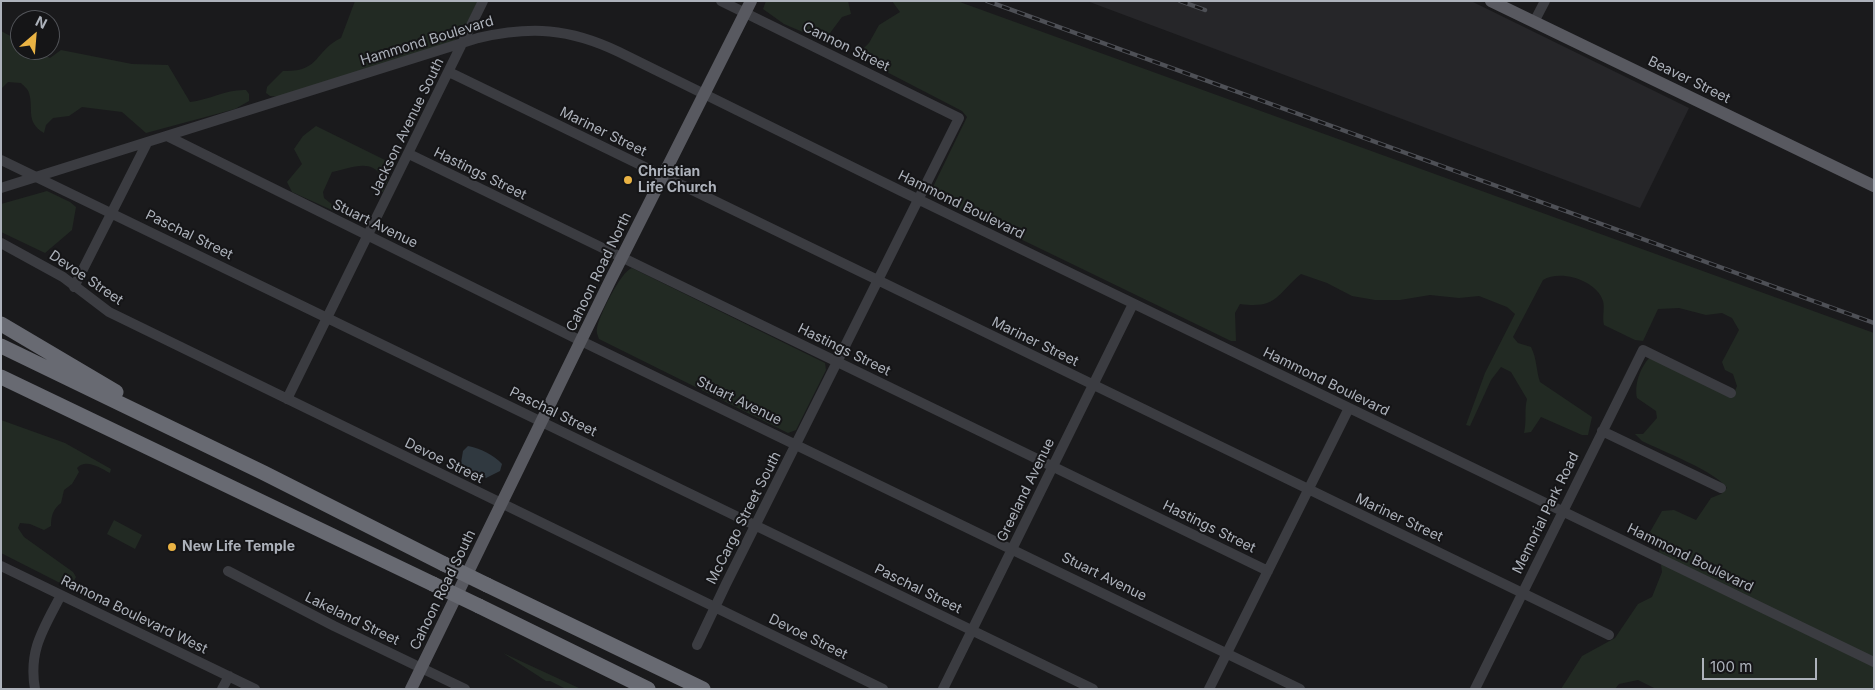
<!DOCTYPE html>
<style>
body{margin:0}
#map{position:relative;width:1875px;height:690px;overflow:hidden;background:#1a1a1c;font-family:Inter,sans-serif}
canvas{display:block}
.frame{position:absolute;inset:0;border:2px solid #adb2bb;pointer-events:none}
.north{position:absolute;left:10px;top:10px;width:50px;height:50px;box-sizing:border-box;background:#151517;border:1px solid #525459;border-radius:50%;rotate:27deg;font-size:14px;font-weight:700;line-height:20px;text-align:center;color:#adb2bb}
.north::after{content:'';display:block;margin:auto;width:18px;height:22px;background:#eab344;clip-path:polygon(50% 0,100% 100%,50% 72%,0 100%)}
.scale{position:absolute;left:1702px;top:658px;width:115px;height:22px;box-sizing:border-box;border:2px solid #adb2bb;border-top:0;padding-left:6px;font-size:15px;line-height:18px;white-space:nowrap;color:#adb2bb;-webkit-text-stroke:4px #151517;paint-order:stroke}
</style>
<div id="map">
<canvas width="1875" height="690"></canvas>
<div class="frame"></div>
<div class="north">N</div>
<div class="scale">100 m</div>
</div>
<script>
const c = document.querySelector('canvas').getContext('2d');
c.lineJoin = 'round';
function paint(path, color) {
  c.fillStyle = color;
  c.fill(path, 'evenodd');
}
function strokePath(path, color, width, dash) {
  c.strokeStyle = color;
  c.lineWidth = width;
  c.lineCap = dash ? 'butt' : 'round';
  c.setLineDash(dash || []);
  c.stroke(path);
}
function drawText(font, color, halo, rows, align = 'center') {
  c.font = font + ' Inter,sans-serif';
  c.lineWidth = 4;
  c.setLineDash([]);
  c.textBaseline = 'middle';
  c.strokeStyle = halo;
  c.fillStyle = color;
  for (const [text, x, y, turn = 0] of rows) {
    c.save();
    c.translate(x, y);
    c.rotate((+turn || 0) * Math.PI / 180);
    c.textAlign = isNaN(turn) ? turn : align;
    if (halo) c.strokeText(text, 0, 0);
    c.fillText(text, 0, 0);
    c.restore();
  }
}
paint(new Path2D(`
 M1087,1h384l218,107 -49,100z`), '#262629');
paint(new Path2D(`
 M355,1h123l-16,32 -8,8 -173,56 -11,-1 -4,-3 1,-6 16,-16c38,1 30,-19 58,-33z
 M766,1h82l3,13 -9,3 -18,24 -40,-17 -21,-15z
 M892,1h65l917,332v356h-218l-18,-9 -19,4 -4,5h-54l21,-33 33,-18 23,-34 14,-7 10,-25 -4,-30 -8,-10 12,-21 12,-1 22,10 15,-22 10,-4 6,-6c-12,-17 -65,-37 -85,-47l-7,-7h8l14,-16 -1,-7 -19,-13c-3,-15 4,-32 14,-42l81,42 5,-12 -4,-12 -8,-4 -3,-8 17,-32 -7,-12 -10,-5 -16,2 -27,-7 -21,1 -15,32 -8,-1 -31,-15c-2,-8 1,-17 -1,-24 -6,-20 -42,-32 -60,-21l-30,57 5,6 13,4c6,12 5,23 9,35l52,35 -4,18h-6l-41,-18 -10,15 -7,1c3,-13 0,-22 3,-34l-16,-27 -10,-5 -10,13 -21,46 -4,-1 19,-52 30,-59 -8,-7 -28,-11 -20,2 -29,-3 -30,5h-25l-23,-4 -25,-13 -26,-9c-25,21 -24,35 -61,30l-5,9 1,28h-5l-289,-140 -11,-10 36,-74 -5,-6 -106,-55 13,-13 10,-18 21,-13z
 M1,31l19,10v9h16l14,8 11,-8 71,14 36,1 22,37c19,-2 37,-13 56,-12l3,4v7l-14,8 -89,24 -24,-21 -40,-5 -13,9 -16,2 -7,7 -2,8c-19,-11 -10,-24 -15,-40 -1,-4 -5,-7 -8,-10l-13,-1 -7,7z
 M316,126l73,36 1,14 -7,16 -5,-2 4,-13c-11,-20 -33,-8 -50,-5l-9,20 1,6 11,9 -1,4 -42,-19 -5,-10 15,-18 -8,-15 9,-13z
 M47,191l23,11 6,5 -4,23 -27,23 -44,-21v-28z
 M632,268l193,95 1,7 -30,60 -8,3 -189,-94c-1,-3 -3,-7 -2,-11 2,-12 24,-57 35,-60z
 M1,420l64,23 46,26 -1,4c-10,-5 -24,-15 -33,-5l2,4 -7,12 -8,6 -3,13c-8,6 -10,13 -10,23l-7,4 -14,-6 -10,-1 -2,5 6,9 49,35 3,5 -5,9 -9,-2 -61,-31z
 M114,520l28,15 -7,14 -28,-15z
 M503,653l78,36h-15l-16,-8h-4z`), '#222a23');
paint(new Path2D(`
 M468,446c12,2 26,9 34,18l-2,7 -14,7 -23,-11 -2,-4 2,-12z`), '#303940');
strokePath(new Path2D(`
 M1534,22l11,-21
 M449,72l1160,563
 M167,136l408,202 725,351
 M409,154l859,417
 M1,160l1092,529
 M1,188l477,-150c53,-12 91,-10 141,14l282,139 973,471
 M1,243l62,34 46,35 774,377
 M74,287l73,-144
 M287,399l196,-398
 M1602,431l119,57
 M1,566l254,123
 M228,571l106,55 131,63
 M697,645l29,-61 233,-466 -238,-117
 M35,689c-7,-39 9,-61 26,-94
 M222,689l7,-13
 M943,689l190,-385
 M1209,689l140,-281
 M1475,689l168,-339 88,43`), '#3b3c41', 10);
strokePath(new Path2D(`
 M1491,1l383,185
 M411,689l198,-406 142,-282`), '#585960', 12);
strokePath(new Path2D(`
 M1,324l115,68
 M1,346l263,127 180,91
 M1,377l432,207
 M487,585l216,104
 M479,606l169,83`), '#686a72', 15);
const rail = new Path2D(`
 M987,1l887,322
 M1180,1l25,9`);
strokePath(rail, '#4e5056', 4.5);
strokePath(rail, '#151517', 2.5, [8]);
strokePath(new Path2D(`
 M444,564l43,21
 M433,584l46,22`), '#686a72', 15);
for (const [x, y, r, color] of [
 [628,180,5,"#eab344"],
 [172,547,5,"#eab344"]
]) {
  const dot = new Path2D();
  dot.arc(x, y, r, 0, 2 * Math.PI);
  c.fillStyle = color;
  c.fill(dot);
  strokePath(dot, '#151517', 2);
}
drawText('14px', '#adb2bb', '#151517', [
 ["Hammond Boulevard",427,41,-17],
 ["Cannon Street",846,47,26],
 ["Beaver Street",1689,80,26],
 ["Jackson Avenue South",407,127,-64],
 ["Mariner Street",603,132,26],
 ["Hastings Street",480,174,26],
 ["Hammond Boulevard",961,205,26],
 ["Stuart Avenue",375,224,26],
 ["Paschal Street",189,235,26],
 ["Cahoon Road North",599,272,-64],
 ["Devoe Street",86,278,34],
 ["Mariner Street",1035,342,26],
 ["Hastings Street",844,350,26],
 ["Hammond Boulevard",1326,382,26],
 ["Stuart Avenue",739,401,26],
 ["Paschal Street",553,412,26],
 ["Devoe Street",444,461,26],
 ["Greeland Avenue",1026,490,-64],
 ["Memorial Park Road",1546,513,-64],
 ["McCargo Street South",744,518,-63],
 ["Mariner Street",1399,518,25],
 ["Hastings Street",1209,527,26],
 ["Hammond Boulevard",1690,558,26],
 ["Stuart Avenue",1104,577,26],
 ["Paschal Street",918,589,26],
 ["Cahoon Road South",443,590,-64],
 ["Ramona Boulevard West",134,615,26],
 ["Lakeland Street",352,619,26],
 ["Devoe Street",808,637,26]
]);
drawText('bold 14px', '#adb2bb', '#151517', [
 ["Christian",638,172],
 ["Life Church",638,188],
 ["New Life Temple",182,547]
], 'left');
</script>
